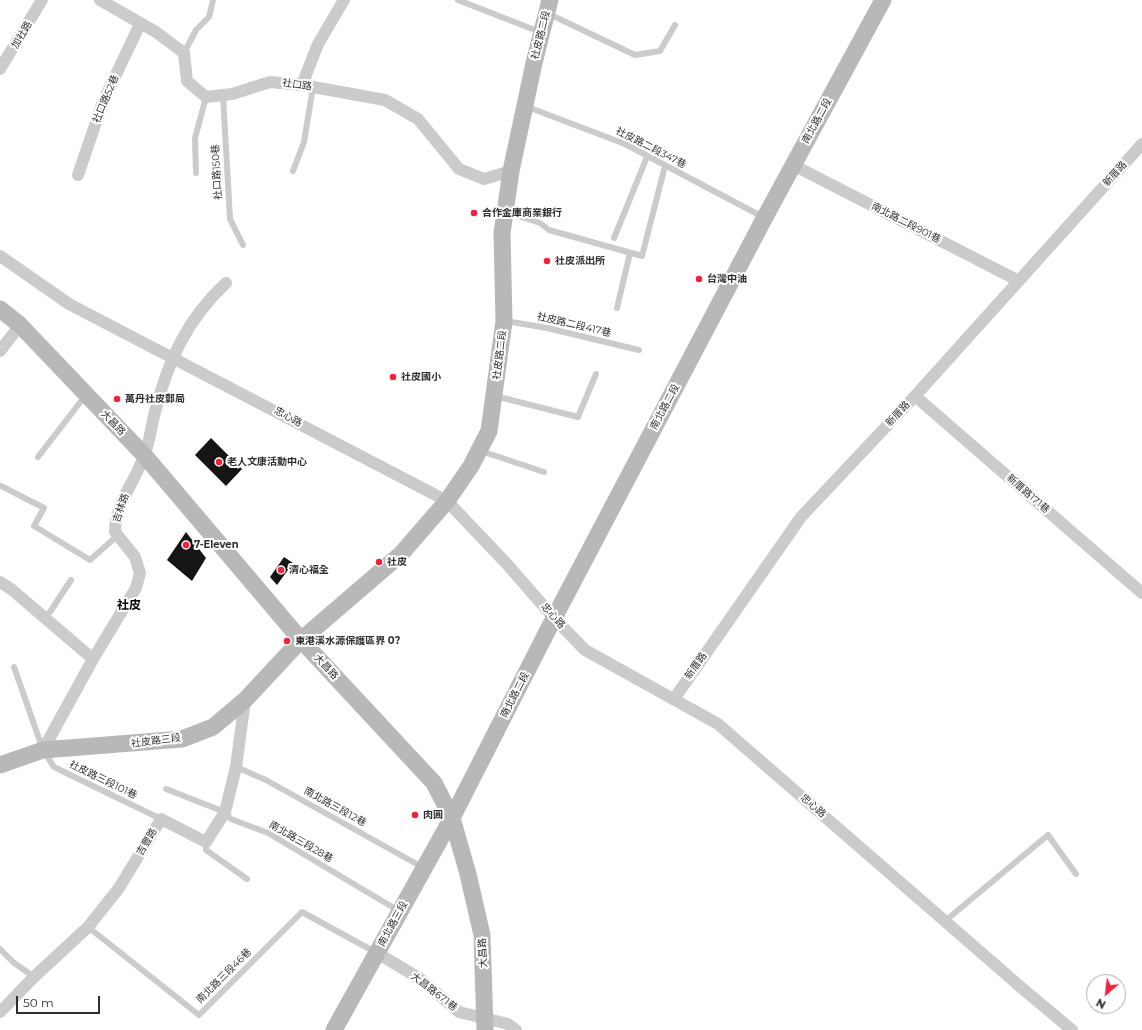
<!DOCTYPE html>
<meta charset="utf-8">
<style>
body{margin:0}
#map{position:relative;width:1142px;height:1030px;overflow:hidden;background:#fff;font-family:Montserrat,sans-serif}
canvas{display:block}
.north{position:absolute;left:1086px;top:974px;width:40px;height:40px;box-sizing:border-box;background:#fff;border:1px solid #ababab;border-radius:50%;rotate:208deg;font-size:11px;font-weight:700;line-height:16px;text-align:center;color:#2e2e2e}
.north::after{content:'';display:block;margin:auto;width:14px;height:18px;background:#f4213c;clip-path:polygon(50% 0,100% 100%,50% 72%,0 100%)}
.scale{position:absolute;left:16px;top:996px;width:84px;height:18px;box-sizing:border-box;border:2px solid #2e2e2e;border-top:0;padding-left:5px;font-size:12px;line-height:14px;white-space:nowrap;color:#2e2e2e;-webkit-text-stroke:3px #fff;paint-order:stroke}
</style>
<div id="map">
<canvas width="1142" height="1030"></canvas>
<div class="north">N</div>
<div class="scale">50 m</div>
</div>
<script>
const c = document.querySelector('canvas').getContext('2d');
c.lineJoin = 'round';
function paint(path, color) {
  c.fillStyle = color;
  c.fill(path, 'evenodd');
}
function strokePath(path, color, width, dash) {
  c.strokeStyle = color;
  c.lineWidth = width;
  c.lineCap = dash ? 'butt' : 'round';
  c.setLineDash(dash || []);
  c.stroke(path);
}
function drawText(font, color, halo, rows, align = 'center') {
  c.font = font + ' Montserrat,"Noto Sans TC",sans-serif';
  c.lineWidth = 4;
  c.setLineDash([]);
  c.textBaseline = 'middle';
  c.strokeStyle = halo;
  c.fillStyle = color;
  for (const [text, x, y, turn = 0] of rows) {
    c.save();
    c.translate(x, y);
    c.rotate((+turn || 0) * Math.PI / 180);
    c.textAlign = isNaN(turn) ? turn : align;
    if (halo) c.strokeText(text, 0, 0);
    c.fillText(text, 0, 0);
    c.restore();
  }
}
paint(new Path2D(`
 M211,438l31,31 -16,17 -31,-31z
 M186,532l20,26 -14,23 -25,-21z
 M284,557l9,6 -16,22 -7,-8z`), '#151515');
strokePath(new Path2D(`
 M458,0l82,32
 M549,14l86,41 25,-4 15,-26
 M184,53l12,-23 13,-13 4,-17
 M223,95l7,124 13,26
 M525,106l100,38 138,73
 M293,171l11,-29 9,-55
 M196,173l-1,-35 11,-41
 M506,212l34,11 9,7 93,26 23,-90
 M614,238l33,-81
 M617,308l13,-55
 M506,321l41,7 92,22
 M495,396l83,21 18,-43
 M481,451l63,21
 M38,457l47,-61
 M1,486l43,22 -10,18 56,34 27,-24
 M46,618l25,-38
 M14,667l29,83 11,17 107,52
 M236,767l30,13 156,87
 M166,789l59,23 6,7 37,14 131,78
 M206,842v8l41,29
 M945,921l103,-86 28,39
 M88,927l111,88 103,-103 73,40
 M0,949l13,13 21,15`), '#cbcbcb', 6);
strokePath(new Path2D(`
 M100,0l56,32 28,21 3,28 19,16 26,-3 38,-12 32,3 83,15 33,19 41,50 25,10 27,-8
 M0,69l42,-69
 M302,85l16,-41 26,-44
 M793,165l226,116
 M78,175l25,-73 37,-78
 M0,256l69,48 378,197 59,62 48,55 31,32 133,74 305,265 49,41
 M0,351l20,-26
 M915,396l227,197
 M0,582l11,7 82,70
 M674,699l127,-182 114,-121 227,-252
 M43,750l50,-91 43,-71 4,-15 -5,-16 -20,-25c0,-28 20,-50 29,-76 6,-14 7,-30 11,-44 13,-51 32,-93 71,-129
 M377,953l42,25 40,34 49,12 8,6
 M0,1012l34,-35 54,-50 31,-39 42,-69 45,23 19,-30 11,-45 9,-67`), '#cbcbcb', 12);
strokePath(new Path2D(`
 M0,309l20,16 125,131 156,184 133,143 18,35 16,56 14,61 3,95
 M0,765l43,-15 139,-11 31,-12 32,-27 56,-60 100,-86 46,-53 24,-35 18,-35 15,-110 -2,-88 9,-62 23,-108 16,-63
 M334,1030l118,-212 102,-200 211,-401 118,-217`), '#b8b8b8', 17);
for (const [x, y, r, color] of [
 [474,213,4,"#f4213c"],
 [547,261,4,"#f4213c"],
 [699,279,4,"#f4213c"],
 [393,377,4,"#f4213c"],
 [117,399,4,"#f4213c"],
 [219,462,4,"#f4213c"],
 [186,545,4,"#f4213c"],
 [379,562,4,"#f4213c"],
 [281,570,4,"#f4213c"],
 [287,641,4,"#f4213c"],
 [415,815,4,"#f4213c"]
]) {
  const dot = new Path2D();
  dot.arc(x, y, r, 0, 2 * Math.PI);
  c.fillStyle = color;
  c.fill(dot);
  strokePath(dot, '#fff', 1.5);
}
drawText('10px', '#2e2e2e', '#fff', [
 ["加社路",22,35,-59],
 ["社皮路二段",541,35,-76],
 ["社口路",297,85,8],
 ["社口路52巷",106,99,-67],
 ["南北路二段",817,121,-61],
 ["社皮路二段347巷",651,148,27],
 ["社口路150巷",217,172,-93],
 ["新厝路",1115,174,-48],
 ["南北路二段901巷",906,223,27],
 ["社皮路二段417巷",574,325,13],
 ["社皮路二段",500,355,-83],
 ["南北路二段",665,407,-62],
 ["新厝路",898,414,-47],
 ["忠心路",288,417,28],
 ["大昌路",113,423,46],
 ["新厝路171巷",1028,494,41],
 ["吉林路",121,508,-71],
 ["忠心路",553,616,48],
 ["新厝路",696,666,-55],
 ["大昌路",326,667,47],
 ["南北路二段",515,695,-63],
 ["社皮路三段",156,741,-7],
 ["社皮路三段101巷",103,780,26],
 ["忠心路",813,806,41],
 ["南北路三段12巷",335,807,29],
 ["吉豐路",147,842,-59],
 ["南北路三段28巷",301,842,30],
 ["南北路三段",393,924,-61],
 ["大昌路",483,953,-93],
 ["南北路三段46巷",224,976,-45],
 ["大昌路671巷",434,992,38]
]);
drawText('bold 10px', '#2e2e2e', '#fff', [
 ["合作金庫商業銀行",482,213],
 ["社皮派出所",555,261],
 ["台灣中油",707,279],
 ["社皮國小",401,377],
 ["萬丹社皮郵局",125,399],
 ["老人文康活動中心",227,462],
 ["7-Eleven",194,545],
 ["社皮",387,562],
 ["清心福全",289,570],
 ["東港溪水源保護區界 0?",295,641],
 ["肉圓",423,815]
], 'left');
drawText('bold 12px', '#000', '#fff', [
 ["社皮",129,605]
]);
</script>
